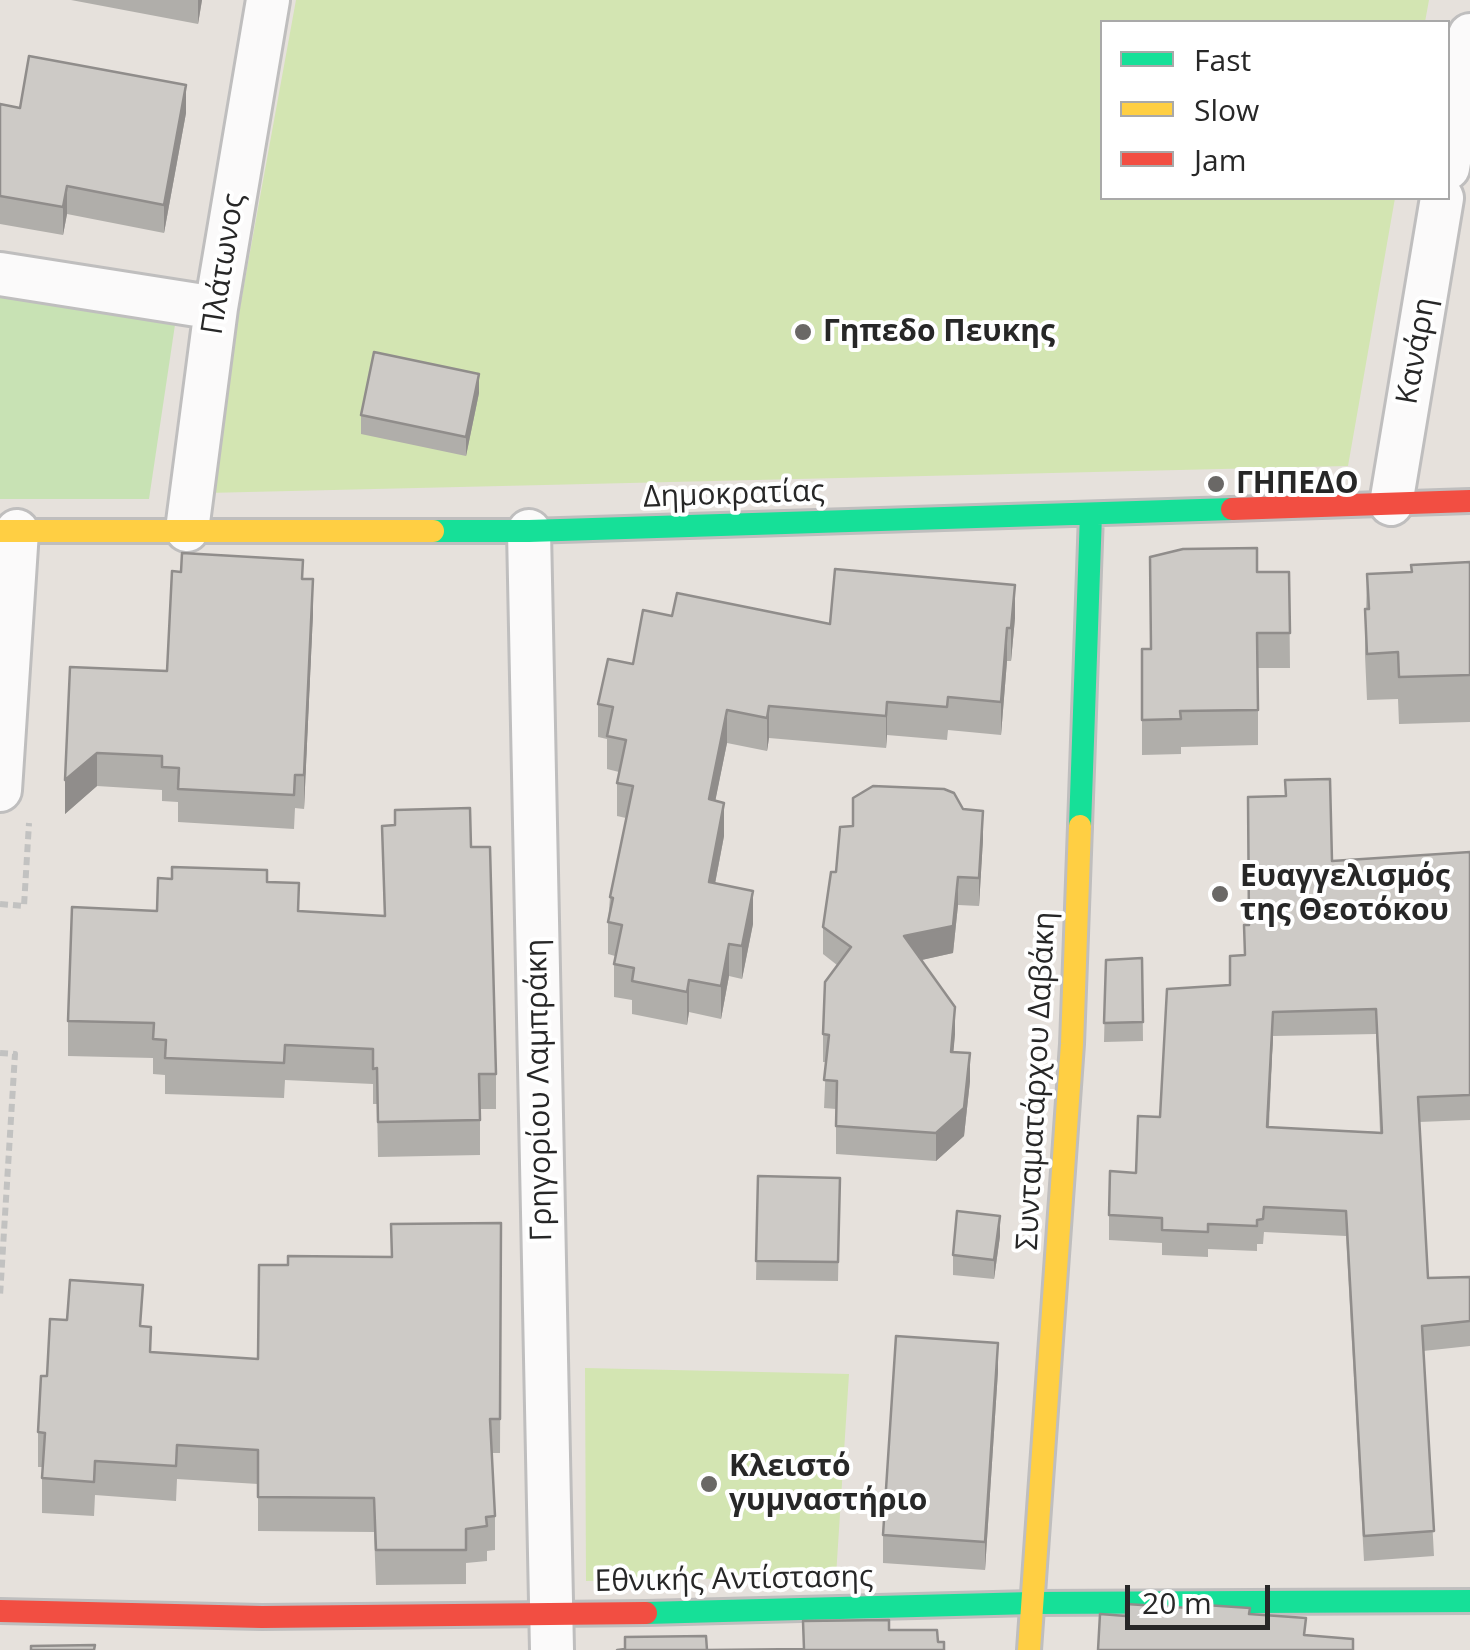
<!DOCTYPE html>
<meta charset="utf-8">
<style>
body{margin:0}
#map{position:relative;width:1470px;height:1650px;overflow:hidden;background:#e6e1dc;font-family:"Open Sans",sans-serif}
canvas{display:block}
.legend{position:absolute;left:1100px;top:20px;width:350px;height:180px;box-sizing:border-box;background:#fff;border:2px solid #a9a9a9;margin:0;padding:12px 18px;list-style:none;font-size:30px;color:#272727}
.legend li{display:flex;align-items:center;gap:20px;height:50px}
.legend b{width:50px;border:2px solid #a9a9a9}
.scale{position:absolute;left:1125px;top:1585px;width:145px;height:45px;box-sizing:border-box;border:5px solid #272727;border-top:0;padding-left:12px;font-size:30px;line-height:35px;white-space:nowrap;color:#272727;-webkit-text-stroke:8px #fff;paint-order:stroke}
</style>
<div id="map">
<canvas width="1470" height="1650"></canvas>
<ul class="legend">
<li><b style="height:12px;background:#16e098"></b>Fast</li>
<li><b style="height:12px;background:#ffcf43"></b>Slow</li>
<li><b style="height:12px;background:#f24e42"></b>Jam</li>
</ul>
<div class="scale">20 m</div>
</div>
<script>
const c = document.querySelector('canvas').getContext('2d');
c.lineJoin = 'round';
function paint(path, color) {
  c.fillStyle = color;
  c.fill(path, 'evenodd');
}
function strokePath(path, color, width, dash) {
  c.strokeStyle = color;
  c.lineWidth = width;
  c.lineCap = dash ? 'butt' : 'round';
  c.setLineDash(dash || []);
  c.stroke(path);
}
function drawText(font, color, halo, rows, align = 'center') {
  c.font = font + ' "Open Sans",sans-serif';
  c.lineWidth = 8;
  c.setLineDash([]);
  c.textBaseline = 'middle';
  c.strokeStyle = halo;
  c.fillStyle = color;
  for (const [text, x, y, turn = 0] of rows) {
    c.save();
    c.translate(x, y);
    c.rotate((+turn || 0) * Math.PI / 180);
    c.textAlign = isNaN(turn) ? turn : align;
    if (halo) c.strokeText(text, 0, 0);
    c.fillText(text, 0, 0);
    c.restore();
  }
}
paint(new Path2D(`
 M0,291l176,27 -27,181h-149z`), '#c8e2b4');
paint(new Path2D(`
 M296,0h1133l-4,22h-323v176h293l-47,268 -1142,27z
 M585,1368l264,6 -13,202 -250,5z`), '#d3e5b2');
const street = new Path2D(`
 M1448,168l22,-133
 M0,274l216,34
 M1391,504l51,-306
 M187,530l29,-222 52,-308
 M529,531l23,1119
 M0,790l17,-259`);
const fast = new Path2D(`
 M433,531h96l703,-22
 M1080,826l11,-312
 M646,1613l386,-10 438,-2`);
const slow = new Path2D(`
 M0,531h433
 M1029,1650l43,-606 8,-218`);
const jam = new Path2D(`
 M1232,509l238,-8
 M0,1611l262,6 384,-4`);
strokePath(street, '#bfbebe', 48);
strokePath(fast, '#bfbebe', 28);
strokePath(slow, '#bfbebe', 28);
strokePath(jam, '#bfbebe', 28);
strokePath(new Path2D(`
 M0,904l24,2 5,-83
 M0,1053l15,1 -15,242`), '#c2c2c1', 6, [8, 5]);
strokePath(street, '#fbfafa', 42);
strokePath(fast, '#16e098', 22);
strokePath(slow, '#ffcf43', 22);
strokePath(jam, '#f24e42', 22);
paint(new Path2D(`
 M71,0h131l-4,24z
 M0,104l20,4 166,5 -22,120 -97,-19 -4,21 -63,-11z
 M479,393l-13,63 -105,-22v-19z
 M1470,562v160l-71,2 -1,-25 -31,1 -2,-45 2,-81 44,-2v-7z
 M1257,572h32l1,96h-32v77l-77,2v7l-39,1v-106h9z
 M303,579l10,34 -9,196 -9,-1 -1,21 -116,-7v-20l-16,-1v-11l-65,-4 -32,28v-34l102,-109z
 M672,616l158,8 185,-6 -4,43h-4l-6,74 -53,-5 -1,10 -60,-5 -1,13 -117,-10 -2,13 -40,-8 -12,58 9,35 -9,48 38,40 -11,55 -13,-3 -8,43 -32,-7 -2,13 -55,-11v-14l-18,-3v-33l1,-8 -7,-2v-32l2,-25 16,-79 -9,-2v-33l2,-11 -12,-3v-30l-9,-2v-33z
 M963,809l20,30 -4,67 -21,-1 -5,48 -32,7 34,74 -2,18 17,29 -6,55 -28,25 -100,-7v-45l-12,-1 2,-46h-3v-28l14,-69 -14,-11v-27l13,-55 17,-46z
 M382,826l89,21 25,227v35h-16v46l-102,2 -1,-53h-4v-20l-88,-4 -1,18 -119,-4v-19l-12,-1v-16l-85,-2v-35l89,-110 15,-32 95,3 32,29 85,5z
 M1470,852v268l-51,2 9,156 42,-1v69l-47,5 11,205 -70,5 -18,-325 -82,-4 -1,12h-6v7l-49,-2v8l-46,-2v-12l-53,-3v-25l27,-42 24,-56 84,-162v-30h5l83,-64zM1376,1034l4,98 -111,-5 4,-91z
 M1142,958l1,83 -39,1 2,-82z
 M758,1176l82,2 -2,103 -82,-1z
 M501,1223l-1,230h-8l3,63v34l-8,1v10l-21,2v21l-90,1 -2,-53 -116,-1v-47l-81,-5 -1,22 -81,-6 -1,21 -52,-3v-46h-4v-35l9,-56 95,-50 9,26 107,7 30,-94 103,-8z
 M1000,1236l-6,43 -41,-4v-20z
 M998,1371l-13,199 -102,-7v-28z`), '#b0aeaa');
paint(new Path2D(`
 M198,0h4l-4,24z
 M186,85v28l-22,120v-28z
 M67,186v28l-4,21v-28z
 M479,374v19l-13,63v-19z
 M313,579v34l-9,196v-34z
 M1015,585v33l-4,43v-33z
 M1007,628v33l-6,74v-33z
 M887,702v33l-1,13v-32z
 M769,706v32l-2,13v-33z
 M727,710v33l-18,89v-33z
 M97,753v33l-32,28v-34z
 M724,803v33l-15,79v-33z
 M983,811v28l-4,67v-28z
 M958,877v28l-5,48 -49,11v-28z
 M753,891v33l-11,55v-33z
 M729,944v32l-8,43v-33z
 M689,980v32l-2,13v-33z
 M955,1007v27l-4,46v-28z
 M1273,1012v24l-6,116v-25z
 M970,1053v28l-6,55 -28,25v-28z
 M1000,1216v20l-6,43v-19z
 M998,1343v28l-13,199v-28z`), '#908d8b');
const building = new Path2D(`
 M29,56l157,29 -22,120 -97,-19 -4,21 -63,-11v-92l20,4z
 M374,352l105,22 -13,63 -105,-22z
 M1257,548v24h32l1,61h-33l1,77 -78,1 1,8 -39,1v-71h9l-1,-92 33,-8z
 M182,553l121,7 -1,19h11l-9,196h-9l-1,20 -116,-6 1,-21 -17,-1v-11l-65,-3 -32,27 5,-113 97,4 5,-100 9,1z
 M1470,562v113l-71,2 -1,-25 -31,2 -2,-45h4l-2,-35 45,-2 -1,-7z
 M835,569l180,16 -4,43h-4l-6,74 -53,-5 -1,10 -60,-5 -1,14 -117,-10 -2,12 -40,-8 -18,89 15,4 -15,79 44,9 -11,55 -13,-2 -8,42 -32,-6 -2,12 -55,-11 2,-13 -20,-4 8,-39 -14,-3 5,-24 -3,-1 23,-111 -16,-3 9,-43 -19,-4 6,-29 -15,-3 10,-45 25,5 10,-54 29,6 5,-23 153,31z
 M1330,779l2,82 138,-9v243l-52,2 10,181 42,-1v44l-48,5 12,205 -70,5 -18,-325 -82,-4 -1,12 -6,1v6l-49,-2v8l-46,-2v-12l-53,-3 1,-44 26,2 2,-57 22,1 7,-128 63,-4v-29l15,-1 -1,-30h5l-1,-128 38,-1 -1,-16zM1376,1009l6,124 -115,-6 6,-115z
 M873,786l71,3 10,4 9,16 20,2 -4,67 -21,-1 -5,49 -49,10 51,71 -4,45 19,1 -6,55 -28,25 -100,-7 1,-45 -13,-1 5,-45 -6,-1 2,-52 26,-35 -28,-20 8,-55h5l4,-45 13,-1v-28z
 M470,808l1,39h19l6,227h-17l1,46 -102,2 -1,-54 -4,1v-20l-88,-4 -1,18 -119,-5 1,-18 -13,-1 1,-16 -86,-2 4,-114 85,4 1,-33 14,1v-12l95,3v12l32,1 -1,28 87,5 -3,-90 13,-1v-15z
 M1142,958l1,64 -39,1 2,-63z
 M758,1176l82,2 -2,84 -82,-1z
 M957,1211l43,5 -6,44 -41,-5z
 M501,1223l-1,196h-10l5,97 -9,1 1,9 -21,3v21h-90l-2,-52 -116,-1v-47l-81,-5 -1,21 -81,-5 -1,21 -52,-4 3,-45 -7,-1 3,-56h6l3,-57 17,1 3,-40 73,5 -3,41 11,1 -1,25 108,7 1,-94h29v-9l104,1 -1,-33z
 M896,1336l102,7 -13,199 -102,-7z
 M1126,1604l64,4v-4l60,4 -1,6 57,4 -2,17 49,4v11h-255l2,-36 26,2z
 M889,1620v10h48l1,12h6v8h-327l8,-1v-12l81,-1 1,14 97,-1 -1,-28z
 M95,1645l-1,5h-63v-4z`);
paint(building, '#cdcac6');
strokePath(building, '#908d8b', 2.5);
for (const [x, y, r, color] of [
 [803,332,10,"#6a6866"],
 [1216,484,10,"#6a6866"],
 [1220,894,10,"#6a6866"],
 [709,1484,10,"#6a6866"]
]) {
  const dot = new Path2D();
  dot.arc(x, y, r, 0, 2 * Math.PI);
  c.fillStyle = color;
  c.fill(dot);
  strokePath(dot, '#fff', 4);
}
drawText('30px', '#272727', '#fff', [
 ["Πλάτωνος",224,264,-81],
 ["Κανάρη",1417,351,-80],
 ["Δημοκρατίας",734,495,-2],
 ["Συνταματάρχου Δαβάκη",1037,1081,-87],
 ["Γρηγορίου Λαμπράκη",540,1090,-91],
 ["Εθνικής Αντίστασης",734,1580,-1]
]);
drawText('bold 30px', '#272727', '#fff', [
 ["Γηπεδο Πευκης",823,332],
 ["ΓΗΠΕΔΟ",1236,484],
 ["Ευαγγελισμός",1240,877],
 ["της Θεοτόκου",1240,911],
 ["Κλειστό",729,1467],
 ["γυμναστήριο",729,1501]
], 'left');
</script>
